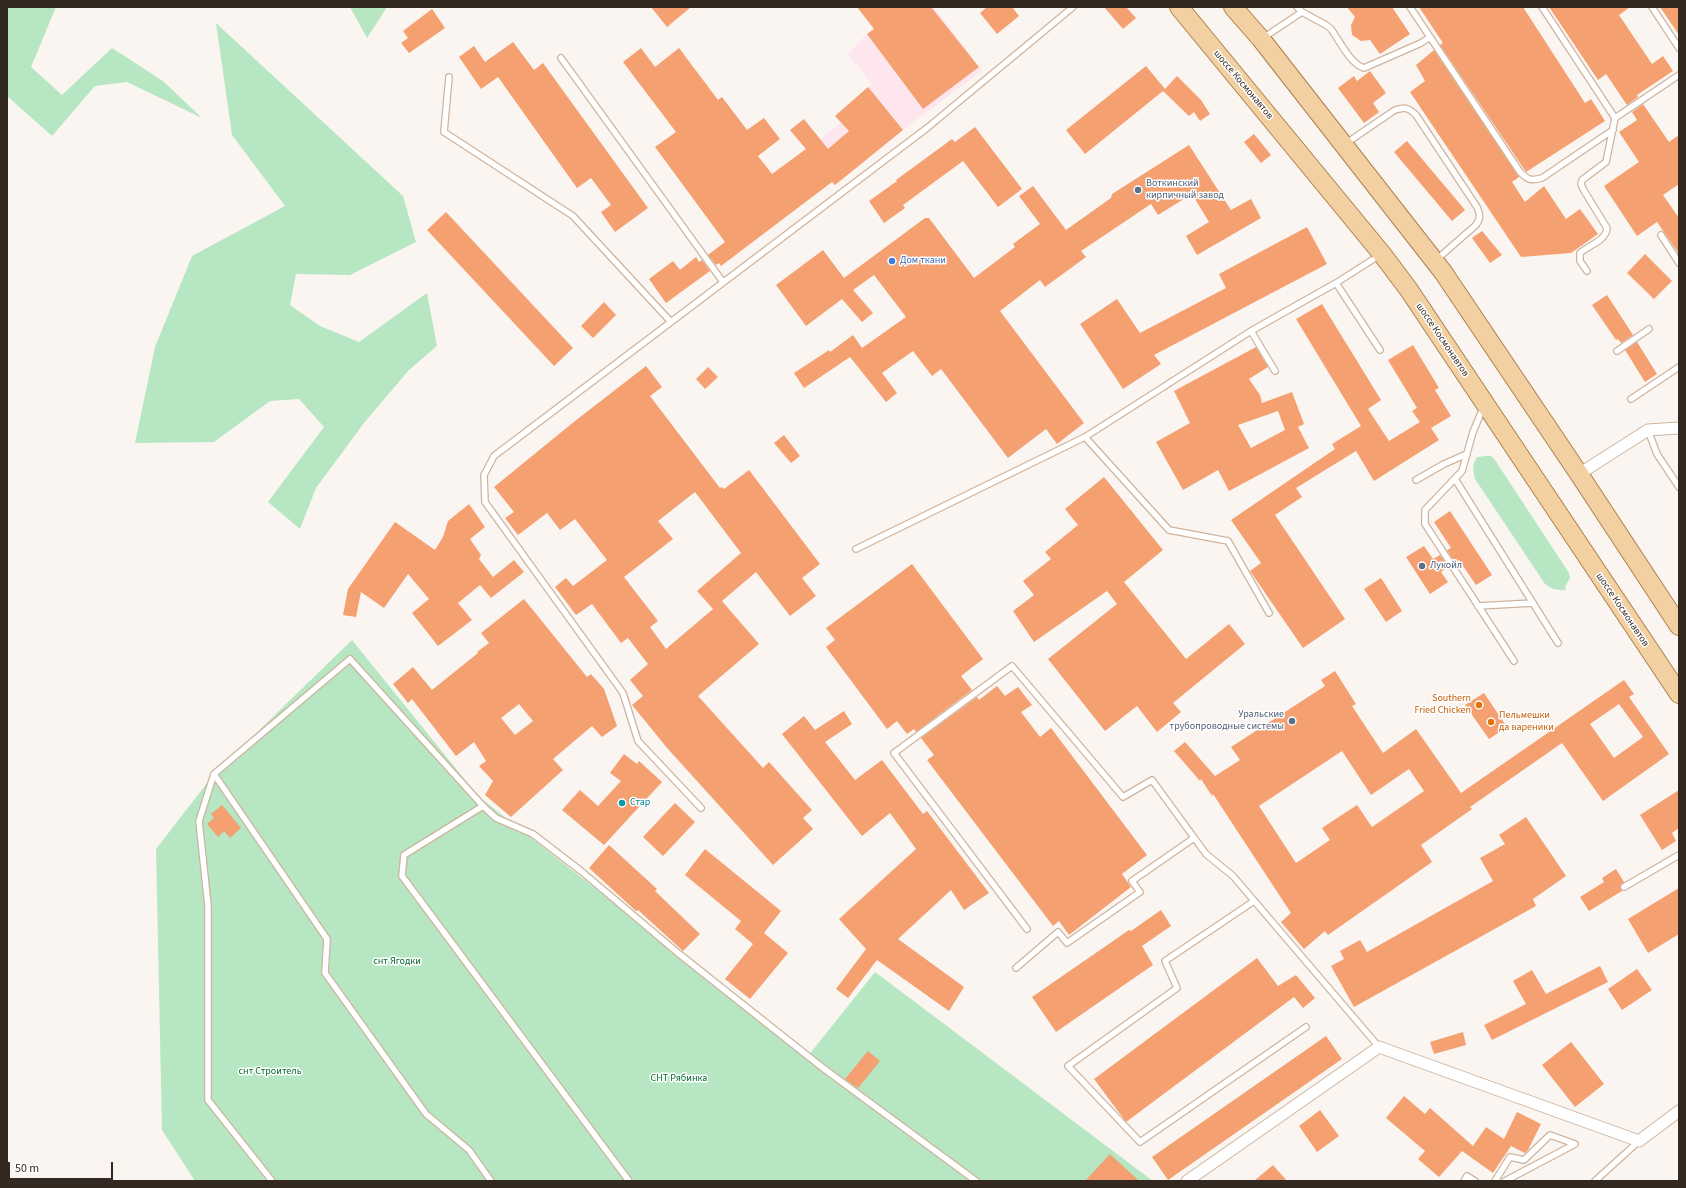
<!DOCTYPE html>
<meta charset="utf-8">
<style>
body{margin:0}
#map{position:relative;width:1686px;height:1188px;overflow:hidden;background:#fbf5f1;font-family:"Source Sans 3",sans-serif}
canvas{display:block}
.frame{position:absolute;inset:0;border:8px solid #332920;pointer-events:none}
.scale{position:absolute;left:8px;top:1162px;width:105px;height:18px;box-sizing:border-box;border:2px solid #332920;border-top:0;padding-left:5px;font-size:12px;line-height:14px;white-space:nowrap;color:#332920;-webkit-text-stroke:3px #fff;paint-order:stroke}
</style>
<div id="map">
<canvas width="1686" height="1188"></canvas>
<div class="frame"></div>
<div class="scale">50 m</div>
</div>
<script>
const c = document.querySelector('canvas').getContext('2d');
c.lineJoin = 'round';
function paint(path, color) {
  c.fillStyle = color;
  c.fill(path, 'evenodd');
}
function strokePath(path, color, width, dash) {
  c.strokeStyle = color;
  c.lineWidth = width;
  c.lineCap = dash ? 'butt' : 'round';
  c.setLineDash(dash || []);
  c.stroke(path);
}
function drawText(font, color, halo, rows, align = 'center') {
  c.font = font + ' "Source Sans 3",sans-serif';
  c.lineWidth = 3;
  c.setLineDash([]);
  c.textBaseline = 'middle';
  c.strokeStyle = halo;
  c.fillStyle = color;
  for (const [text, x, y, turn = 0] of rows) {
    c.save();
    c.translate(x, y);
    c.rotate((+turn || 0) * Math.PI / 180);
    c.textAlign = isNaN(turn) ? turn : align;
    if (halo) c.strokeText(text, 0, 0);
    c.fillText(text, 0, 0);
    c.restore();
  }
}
paint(new Path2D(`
 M902,7h32l48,64 -79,59 -68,55 -45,-55 14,-11 16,20 21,-16 -6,-7 37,-32 -24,-30 19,-20z`), '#fee5ee');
paint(new Path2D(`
 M7,7h49l-25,60 31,28 50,-47 51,33 39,37 -75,-36 -32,4 -43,50 -45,-40z
 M350,7h37l-20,31z
 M216,23l187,173 13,46 -66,33 -54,-1 -6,31 30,21 39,16 68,-49 10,53 -28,24 -45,53 -48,65 -16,41 -32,-27 56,-75 -25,-28 -29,2 -56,41 -79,1 20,-96 37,-91 93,-50 -53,-71z
 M1486,456h5l4,4 74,113 1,5 -5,9 1,3c-8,1 -15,-1 -21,-6l-70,-105c-2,-9 -3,-15 2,-22z
 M352,640l126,156 330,260 67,-84 278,209h-958l-33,-51 -6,-281 58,-75z`), '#b6e7c2');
paint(new Path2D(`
 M651,7h40l-24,20z
 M857,7h74l48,60 -56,42 -56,-75 7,-5z
 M987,7h25l7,9 -22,18 -17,-21z
 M1104,7h22l10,11 -13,11z
 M1347,7h45l18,27 -30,20 -10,-14 -9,1 -9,-6 -1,-10 4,-8z
 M1419,7h104l62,96 6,-4 14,22 -79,51 -86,-127 3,-2z
 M1549,7h81l-11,8 33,49 11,-8 10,15 -36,24 1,2 -11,8 -21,-31 -8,6z
 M1660,7h19v28z
 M432,9l13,19 -36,25 -8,-10 7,-5 -5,-7z
 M513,42l21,28 9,-7 105,145 -33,24 -14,-20 10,-7 -20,-27 -14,10 -79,-111 -17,12 -22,-32 15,-11 11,16z
 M641,48l14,19 24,-19 39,52 4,-3 25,33 17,-12 16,21 -22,17 14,18 34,-25 -16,-19 14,-11 24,30 21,-18 -14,-15 33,-29 35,43 -68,55 -3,-3 -111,84 -2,-3 -3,2 -8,-10 17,-13 -70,-95 21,-15 -53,-70z
 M1434,50l85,127 -7,5 13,20 19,-16 22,33 14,-10 18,25 -27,19 -50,4 -111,-165 15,-11 -9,-16z
 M1146,66l19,23 12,-13 24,24 9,14 -10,7 -6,-9 -5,4 -26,-25 -78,63 -19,-24z
 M1370,71l16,22 -13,10 6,9 -15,11 -26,-35 16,-12 3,5z
 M1643,104l26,38 10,-7v49l-16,11 16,23v36l-22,-32 -20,14 -33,-50 35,-24 -20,-30 18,-12 -5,-8z
 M975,127l47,62 -24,18 -35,-46 -60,44 2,3 -21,15 -15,-22 28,-20 -1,-1 56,-41 3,3z
 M1254,134l17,21 -10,8 -17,-21z
 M1407,141l58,69 -13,11 -58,-69z
 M1189,145l42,65 20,-11 10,19 -64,37 -11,-19 23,-14 -17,-28 -34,21 -7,-11 -70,47 5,6 -41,30 -5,-7 -40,31 84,112 -27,21 -11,-15 -38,29 -67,-89 -9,7 -19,-25 -31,22 15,20 -11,9 -36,-45 -46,31 -10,-15 35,-23 1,2 23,-17 9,13 44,-31 -32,-42 -21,15 20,23 -11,9 -20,-23 -36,27 -30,-41 47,-35 21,28 81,-60h4l45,60 41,-31 -2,-3 27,-20 -21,-28 14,-10 33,44 45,-32 1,-4z
 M446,212l127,136 -19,18 -127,-136z
 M1307,227l20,37 -173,91 7,9 -38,25 -43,-65 37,-25 23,34 86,-45 -7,-14z
 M1482,231l20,24 -12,8 -18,-25z
 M1645,254l27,27 -18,18 -27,-26z
 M696,257l3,5 3,-2 8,11 -44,32 -17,-24 24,-18 7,9z
 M1607,295l26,40 -12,8 -3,-4 -2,1 -24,-35z
 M604,302l12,13 -23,23 -12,-12z
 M1322,304l59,96 -13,9 21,32 31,-19 -8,-11 5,-3 -29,-48 25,-15 26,43 -4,2 16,26 -20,12 8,12 -65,41 -18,-30 -60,37 6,9 -27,18 70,104 -42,29 -53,-77 11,-8 -30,-43 104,-71 -3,-5 29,-18 -65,-107z
 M1637,342l20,32 -12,8 -20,-32z
 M1256,347l12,20 -19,12 11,16 2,8 30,-11 12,32 -6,3 11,21 -80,43 -11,-21 -35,20 -27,-48 34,-19 -16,-32zM1278,411l7,19 -34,18 -13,-23z
 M646,366l16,21 -12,9 70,92 2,-1 2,2 25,-19 71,94 -18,14 14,18 -26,20 -34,-44 -34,29 37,43 -61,52 65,72 6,-6 43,48 -9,8 10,11 -40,36 -105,-116 -36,-44 11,-9 -13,-16 18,-16 -20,-26 -7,5 -29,-39 -16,11 -21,-28 11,-9 7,8 34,-26 -32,-41 -15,11 -13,-17 -29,22 -13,-17 9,-6 -20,-25 81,-66zM695,492l46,61 -44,38 16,18 -47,40 -16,-22 8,-6 -34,-44 49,-38 -15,-18z
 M708,367l10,10 -13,12 -9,-10z
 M784,435l16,21 -9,7 -17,-20z
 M1104,477l59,73 -39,32 62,77 43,-35 16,20 -72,59 8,9 -24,20 -20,-26 -32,25 -57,-72 69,-55 -10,-13 -73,51 -21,-31 21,-16 -11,-14 28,-22 -6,-7 33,-27 -13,-16z
 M469,504l16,23 -15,12 11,16 -2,4 14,18 21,-17 10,12 -33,26 -11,-13 -22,18 14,17 -34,26 -26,-33 17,-14 -21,-25 -24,34 -23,-16 -5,25 -13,-2 5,-26 47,-67 40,28 8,-13 5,-16z
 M1450,511l42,64 -16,10 -17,-25 -4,3 -8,-13 4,-2 -17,-26z
 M1424,546l9,13 7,-4 8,12 -7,5 7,10 -18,12 -24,-37z
 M912,564l71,95 -22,17 11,14 -56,42 -2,-3 -7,5 -10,-13 -10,8 -61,-82 9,-7 -9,-12z
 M1381,578l21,33 -16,11 -22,-33z
 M524,599l63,78 4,-3 13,15 13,37 -15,11 -10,-11 -39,33 10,11 -52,47 -26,-22 8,-14 -14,-15 7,-5 -12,-19 -18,14 -44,-57 -4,4 -15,-19 20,-17 19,23 46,-37 -1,-1 12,-9 -8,-10zM519,704l14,17 -18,14 -14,-17z
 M1335,671l21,33 -4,2 31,47 33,-24 45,64 163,-113 10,14 -5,3 40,57 -66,47 -41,-58 -92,64 2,2 -51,36 11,17 -104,73 -3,-4 -21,18 -23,-27 10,-9 -78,-119 -1,2 -11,-17 -1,2 -26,-30 11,-9 30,34 25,-16 -9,-13 94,-61 -4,-6zM1619,704l24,33 -29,21 -24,-34zM1342,751l29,44 38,-26 15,22 -52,36 -15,-22 -35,23 8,12 -34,23 -37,-57z
 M997,686l8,10 13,-9 14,18 -11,7 19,25 11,-9 96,127 -25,19 9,13 -62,48 -10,-14 -6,5 -126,-166 7,-5 -13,-17 56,-41 2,3z
 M1484,693l23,34 -18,12 -24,-34z
 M844,711l8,13 -27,18 30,38 27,-20 41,54 4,-3 62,82 -25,17 -13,-20 -53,49 66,48 -15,24 -72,-51 -29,38 -12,-9 30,-40 -27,-30 77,-70 -26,-36 -28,23 -80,-102 22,-18 11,14z
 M624,754l13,10 2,-3 23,21 -58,63 -42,-35 18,-20 18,16 23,-25 -11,-8z
 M1679,790v38l-7,5 4,8 -14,9 -22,-35z
 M675,803l20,19 -32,34 -20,-19z
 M222,805l19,23 -11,10 -6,-7 -6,6 -11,-13 7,-6 -3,-4z
 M1526,817l40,59 -33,23 3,7 -182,101 -23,-41 13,-7 -4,-8 20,-11 7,12 126,-71 -13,-23 25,-14 -6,-9z
 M609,845l48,44 -2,2 45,43 -17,17 -45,-41 -2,1 -47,-43z
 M705,849l76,62 -17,22 24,20 -38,46 -25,-20 28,-35 -18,-15 6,-8 -56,-46z
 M1616,869l8,13 -4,5 2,4 -33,20 -9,-14 24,-15 -2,-4z
 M1679,888v46l-31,19 -20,-34z
 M1161,910l10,16 -29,20 11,19 -97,67 -24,-35 97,-67 2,1z
 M1257,958l21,28 18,-11 19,23 -12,10 -9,-11 -168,125 -32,-43z
 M1600,966l8,16 -116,58 -8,-15 42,-21 -13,-23 19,-11 14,24z
 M1637,969l15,21 -30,20 -14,-21z
 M1463,1032l3,13 -32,9 -4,-12z
 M1326,1036l16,23 -174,121 -16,-23z
 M1571,1042l33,42 -29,23 -33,-42z
 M868,1051l12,10 -22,27 -13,-9z
 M1404,1096l21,18 5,-6 43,38 13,-19 18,12 13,-27 24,12 -13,26 -3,3 -14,-7 -18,27 -31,-22 -23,26 -21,-18 7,-8 -39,-33z
 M1320,1110l19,26 -22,16 -18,-26z
 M1110,1154l29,27h-54z
 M1273,1165l14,16h-33z`), '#f4a071');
const lane = new Path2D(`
 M1297,7l5,5
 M1410,7l20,30
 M1542,7l73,111 64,-43
 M1652,7l27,41
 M1263,38l39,-26 24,13 5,4c8,11 20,36 33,39l57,-25 9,-6 90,135c8,8 11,9 22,6l71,-48
 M561,58l162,224
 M449,77l-5,55 129,84 98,106
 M1345,144l50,-34c9,-3 13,-3 21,5l61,92c3,7 4,11 -1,18l-40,35
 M1661,235l18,28
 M1587,271l-7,-10v-8c9,-8 26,-12 27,-25l-24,-39 -2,-5 1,-4 24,-18 9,-44
 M1336,283l44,67
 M1251,331l85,-48 44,-28
 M1617,351l32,-22
 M1631,399l48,-32
 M1483,408l-10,24 -11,39 -37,39v14l89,137
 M1648,430l9,24 22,33
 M1455,479l103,164
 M1416,480l28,-16 23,-10
 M856,549l229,-112
 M1478,606l55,-3
 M1269,613l-41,-72 -59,-11 -84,-93 166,-106 24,40
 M214,774l113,165 -2,34 101,141 43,36 22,31
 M483,806l-79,49 -2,21 227,305
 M701,808l-63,-67 -15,-48 -138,-191 -1,-27 10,-19 433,-328 146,-121
 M1624,887l55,-32
 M1254,901l-89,60 12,27 -109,78 72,76 166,-115
 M1027,929l-133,-176 118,-87 111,131 29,-17 54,74 27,22 146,171
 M1016,968l42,-36 9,11 73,-51 -8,-11 62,-43
 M272,1181l-64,-81v-194l-9,-85 15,-47 136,-115 133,147 13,12 37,16 48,37 97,82 145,115 153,113
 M1464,1181l3,-5 8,5
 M1495,1181l15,-24 14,3 26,-25 25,9 -70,37
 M1595,1181l44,-40`);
const street = new Path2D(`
 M1579,474l69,-44 31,-2
 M1187,1181l192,-134 260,94 40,-30`);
const primary = new Path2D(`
 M1179,7l203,247 27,36 270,404
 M1233,7l28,32 182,233 136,202 100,152`);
strokePath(lane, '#ceb49e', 8);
strokePath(street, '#ceb49e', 13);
strokePath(primary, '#ab814c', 20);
strokePath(lane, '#fff', 5.5);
strokePath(street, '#fff', 11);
strokePath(primary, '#f3d0a2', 18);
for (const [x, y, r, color] of [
 [1138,190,4,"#5c6f8a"],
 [892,261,4,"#3f7fe0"],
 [1422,566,4,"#5c6f8a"],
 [1479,705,4,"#e8710a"],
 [1292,721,4,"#5c6f8a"],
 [1491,722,4,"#e8710a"],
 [622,803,4,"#0f9aa8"]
]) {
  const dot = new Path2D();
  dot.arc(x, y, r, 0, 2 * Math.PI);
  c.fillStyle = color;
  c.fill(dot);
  strokePath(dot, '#fff', 1.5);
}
drawText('10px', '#332920', '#fff', [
 ["шоссе Космонавтов",1243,85,50],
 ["шоссе Космонавтов",1442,340,56],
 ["шоссе Космонавтов",1622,610,56]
]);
drawText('10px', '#4e5e75', '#fff', [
 ["Воткинский",1146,184],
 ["кирпичный завод",1146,196],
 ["Лукойл",1430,566],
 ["Уральские",1284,715,"right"],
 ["трубопроводные системы",1284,727,"right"]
], 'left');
drawText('10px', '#366cbe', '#fff', [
 ["Дом ткани",900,261]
], 'left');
drawText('10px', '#c56008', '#fff', [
 ["Southern",1471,699],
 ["Fried Chicken",1471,711],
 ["Пельмешки",1499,716,"left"],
 ["да вареники",1499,728,"left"]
], 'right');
drawText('10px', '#0d838f', '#fff', [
 ["Стар",630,803]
], 'left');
drawText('10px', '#026833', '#fff', [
 ["снт Ягодки",397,962],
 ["снт Строитель",270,1072],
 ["СНТ Рябинка",679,1079]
]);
</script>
